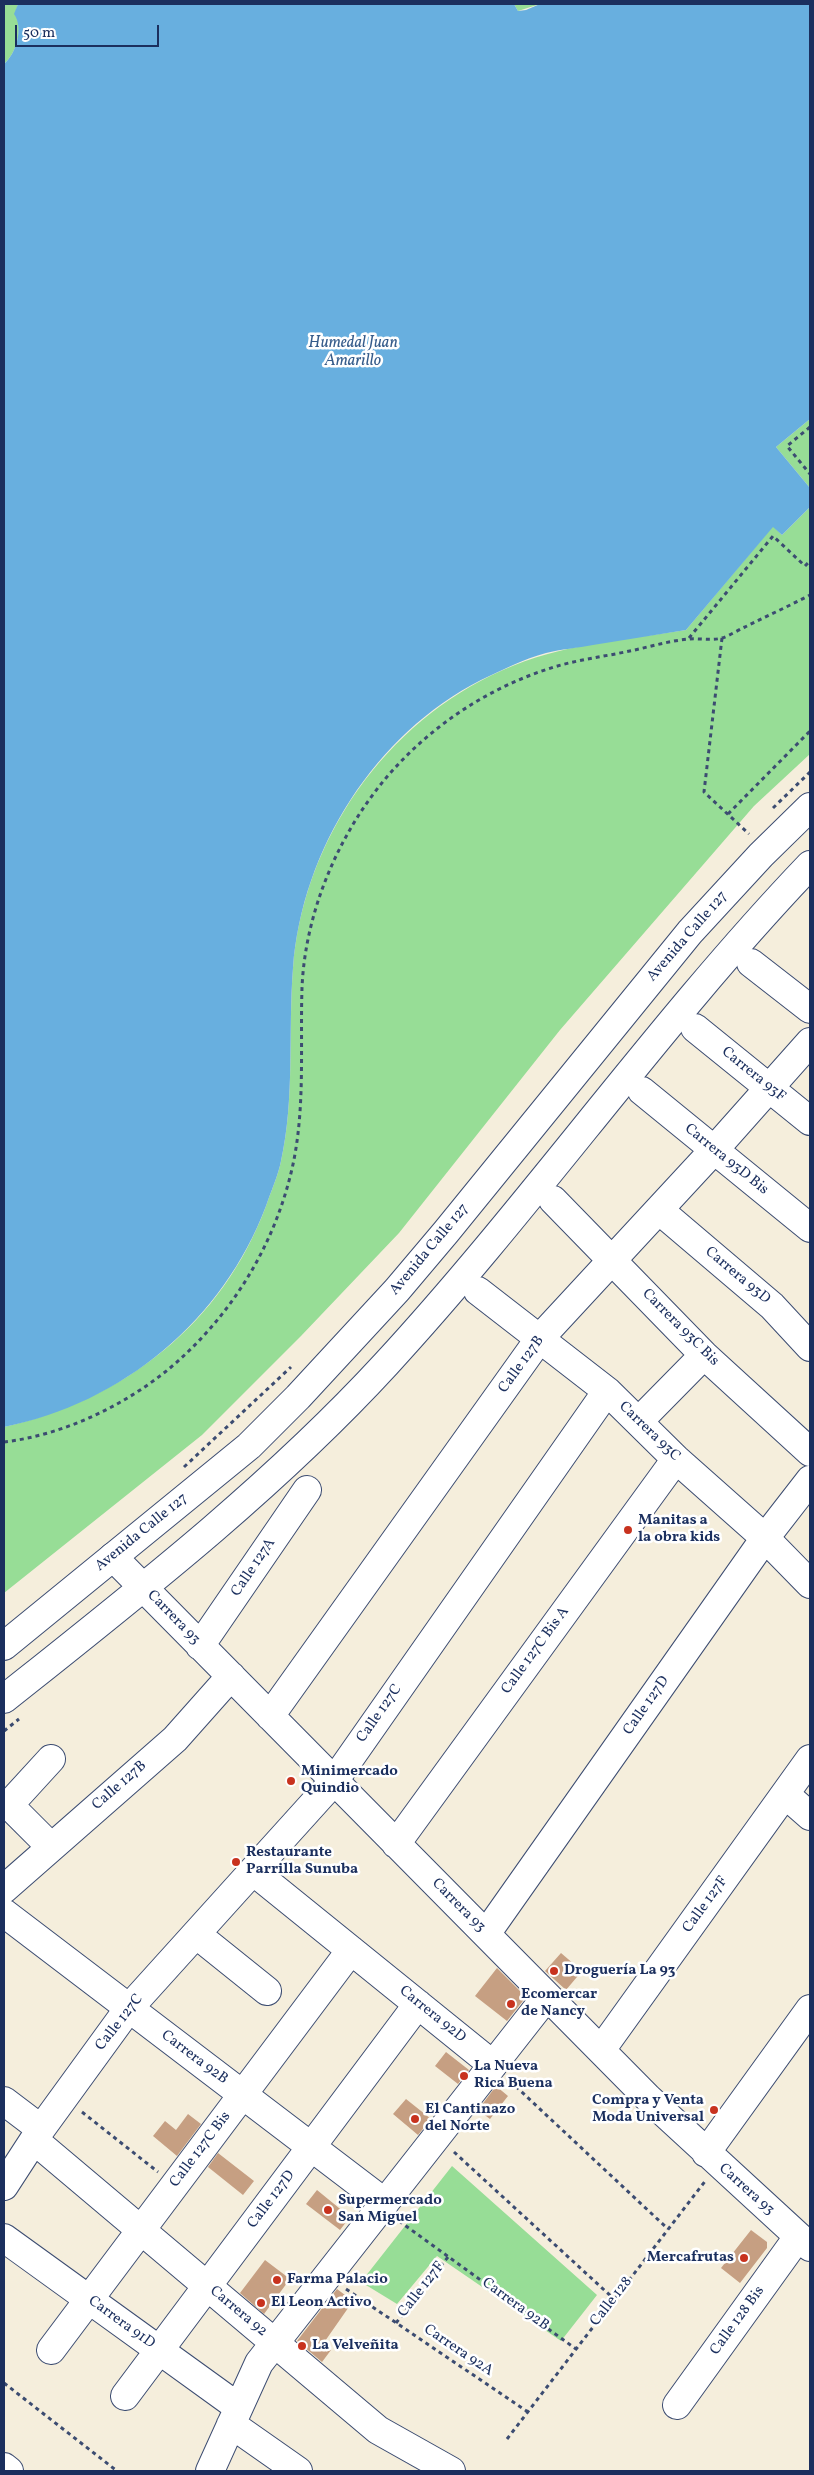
<!DOCTYPE html>
<meta charset="utf-8">
<style>
body{margin:0}
#map{position:relative;width:814px;height:2475px;overflow:hidden;background:#f5eedc;font-family:Vollkorn,serif}
canvas{display:block}
.frame{position:absolute;inset:0;border:5px solid #1b2f5e;pointer-events:none}
.scale{position:absolute;left:15px;top:25px;width:144px;height:22px;box-sizing:border-box;border:2px solid #1b2f5e;border-top:0;padding-left:6px;font-size:15px;line-height:18px;white-space:nowrap;color:#1b2f5e;-webkit-text-stroke:4px #fff;paint-order:stroke}
</style>
<div id="map">
<canvas width="814" height="2475"></canvas>
<div class="frame"></div>
<div class="scale">50 m</div>
</div>
<script>
const c = document.querySelector('canvas').getContext('2d');
c.lineJoin = 'round';
function paint(path, color) {
  c.fillStyle = color;
  c.fill(path, 'evenodd');
}
function strokePath(path, color, width, dash) {
  c.strokeStyle = color;
  c.lineWidth = width;
  c.lineCap = dash ? 'butt' : 'round';
  c.setLineDash(dash || []);
  c.stroke(path);
}
function drawText(font, color, halo, rows, align = 'center') {
  c.font = font + ' Vollkorn,serif';
  c.lineWidth = 5;
  c.setLineDash([]);
  c.textBaseline = 'middle';
  c.strokeStyle = halo;
  c.fillStyle = color;
  for (const [text, x, y, turn = 0] of rows) {
    c.save();
    c.translate(x, y);
    c.rotate((+turn || 0) * Math.PI / 180);
    c.textAlign = isNaN(turn) ? turn : align;
    if (halo) c.strokeText(text, 0, 0);
    c.fillText(text, 0, 0);
    c.restore();
  }
}
paint(new Path2D(`
 M4,4h14l-3,10c9,14 1,40 -11,50z
 M514,4h26l-22,7z
 M810,419v69l-34,-41z
 M810,507v247l-56,52 -194,224 -161,203 -98,103 -99,99 -198,158v-166c121,-28 218,-103 262,-221 5,-15 12,-30 15,-45 14,-63 7,-129 12,-193 10,-128 92,-246 210,-298 57,-26 121,-30 183,-40l87,-104 9,9z
 M452,2166l145,129 -36,46 -124,-85 -40,48 -36,-22z`), '#97dd96');
paint(new Path2D(`
 M18,4h496l4,7 8,-1 14,-6h270v415l-34,28 34,41v19l-28,28 -9,-8 -87,103c-31,5 -62,10 -93,15 -15,3 -32,4 -47,8 -22,6 -44,17 -65,27 -106,54 -179,169 -188,288 -5,64 2,130 -12,193 -3,15 -10,30 -15,45 -43,114 -143,197 -262,221v-1363c12,-10 20,-36 10,-50z`), '#68afdf');
paint(new Path2D(`
 M561,1953l21,18 -16,19 -21,-19z
 M497,1968l29,29 -19,24 -32,-25z
 M446,2052l23,18 -11,14 -23,-18z
 M496,2086l12,10 -18,23 -12,-9z
 M406,2099l25,20 -13,16 -25,-21z
 M188,2114l13,10 -24,32 -24,-20 12,-15 11,9z
 M218,2153l36,28 -11,14 -35,-28z
 M317,2190l33,27 -10,13 -34,-26z
 M751,2230l16,12v6l-27,35 -19,-15z
 M265,2260l25,19 -26,35 -24,-21z
 M337,2289l16,12 -30,43 8,6 -9,12 -25,-21z`), '#c69f82');
const minor = new Path2D(`
 M751,963l59,46
 M695,1028l115,93
 M642,1091l168,137
 M553,1200l151,155 106,97
 M659,1210l113,96 38,41
 M478,1291l129,100 69,68 89,79 45,46
 M639,1421l65,-66
 M113,1557l535,541 162,149
 M200,1646l107,-156
 M270,1716l270,-378 174,-188 96,-108
 M786,1795l24,21
 M396,1844l280,-385
 M50,1846l-41,-41 42,-46
 M253,1871l240,194
 M4,1889l171,-150 56,-63
 M4,1913l381,290
 M196,1934l71,57
 M486,1934l279,-396 45,-58
 M601,2050l209,-291
 M4,2101l37,28
 M34,2140l344,290 73,41
 M706,2153l104,-144
 M4,2186l37,-57 88,-121 205,-227 273,-390
 M4,2238l234,169
 M51,2350l300,-400
 M125,2396l293,-392
 M677,2405l121,-168
 M231,2424l67,47
 M4,2467l5,4
 M210,2471l49,-108 288,-367`);
const major = new Path2D(`
 M4,1646l245,-200 49,-49 99,-107 49,-58 244,-300 71,-77 49,-48
 M4,1699c132,-105 268,-211 382,-335 148,-161 273,-341 424,-499`);
strokePath(minor, '#3c4c71', 30);
strokePath(major, '#3c4c71', 30);
strokePath(new Path2D(`
 M810,427l-23,19 23,28
 M689,638l84,-102 32,30 5,-5
 M722,638l-18,154 45,42
 M773,808l37,-36
 M728,814l82,-83
 M4,1442c59,-7 120,-36 166,-74 58,-49 101,-116 120,-191 16,-61 10,-127 12,-189 3,-75 36,-153 84,-210 44,-52 103,-91 168,-111 23,-7 47,-10 71,-15 21,-4 42,-11 64,-13 10,-1 22,2 33,-1 7,-2 16,-8 23,-11 22,-11 44,-21 65,-32
 M184,1467l107,-100
 M4,1731l15,-12
 M510,2081l158,148
 M82,2112l76,60
 M454,2152l160,147
 M399,2221l177,128
 M346,2289l182,123
 M396,2323l52,-66
 M4,2383l113,88
 M507,2439l199,-259`), '#3c4c71', 3, [4, 4]);
strokePath(minor, '#fff', 28);
strokePath(major, '#fff', 28);
for (const [x, y, r, color] of [
 [628,1530,5,"#c8321e"],
 [291,1781,5,"#c8321e"],
 [236,1862,5,"#c8321e"],
 [554,1971,5,"#c8321e"],
 [511,2004,5,"#c8321e"],
 [464,2076,5,"#c8321e"],
 [714,2110,5,"#c8321e"],
 [415,2119,5,"#c8321e"],
 [328,2210,5,"#c8321e"],
 [744,2258,5,"#c8321e"],
 [277,2280,5,"#c8321e"],
 [261,2303,5,"#c8321e"],
 [302,2346,5,"#c8321e"]
]) {
  const dot = new Path2D();
  dot.arc(x, y, r, 0, 2 * Math.PI);
  c.fillStyle = color;
  c.fill(dot);
  strokePath(dot, '#fff', 2);
}
drawText('15px', '#1b2f5e', '#fff', [
 ["Avenida Calle 127",688,937,-49],
 ["Carrera 93F",753,1075,39],
 ["Carrera 93D Bis",726,1160,39],
 ["Avenida Calle 127",430,1250,-50],
 ["Carrera 93D",737,1276,40],
 ["Carrera 93C Bis",680,1328,45],
 ["Calle 127B",522,1365,-54],
 ["Carrera 93C",649,1432,44],
 ["Avenida Calle 127",142,1533,-39],
 ["Calle 127A",254,1568,-56],
 ["Carrera 93",173,1618,46],
 ["Calle 127C Bis A",536,1651,-54],
 ["Calle 127D",647,1706,-55],
 ["Calle 127C",380,1714,-55],
 ["Calle 127B",120,1786,-41],
 ["Calle 127F",706,1905,-54],
 ["Carrera 93",458,1906,45],
 ["Carrera 92D",432,2015,39],
 ["Calle 127C",120,2023,-52],
 ["Carrera 92B",194,2058,37],
 ["Calle 127C Bis",201,2150,-53],
 ["Carrera 93",746,2190,42],
 ["Calle 127D",272,2200,-53],
 ["Calle 127F",422,2290,-52],
 ["Calle 128",612,2302,-52],
 ["Carrera 92B",515,2305,36],
 ["Carrera 92",238,2312,40],
 ["Calle 128 Bis",738,2321,-54],
 ["Carrera 91D",121,2323,36],
 ["Carrera 92A",458,2351,34]
]);
drawText('bold 15px', '#1b2f5e', '#fff', [
 ["Manitas a",638,1521],
 ["la obra kids",638,1538],
 ["Minimercado",301,1772],
 ["Quindio",301,1789],
 ["Restaurante",246,1853],
 ["Parrilla Sunuba",246,1870],
 ["Droguería La 93",564,1971],
 ["Ecomercar",521,1995],
 ["de Nancy",521,2012],
 ["La Nueva",474,2067],
 ["Rica Buena",474,2084],
 ["Compra y Venta",704,2101,"right"],
 ["Moda Universal",704,2118,"right"],
 ["El Cantinazo",425,2110],
 ["del Norte",425,2127],
 ["Supermercado",338,2201],
 ["San Miguel",338,2218],
 ["Mercafrutas",734,2258,"right"],
 ["Farma Palacio",287,2280],
 ["El Leon Activo",271,2303],
 ["La Velveñita",312,2346]
], 'left');
drawText('italic 16px', '#365c8b', '#fff', [
 ["Humedal Juan",353,344],
 ["Amarillo",353,362]
]);
</script>
